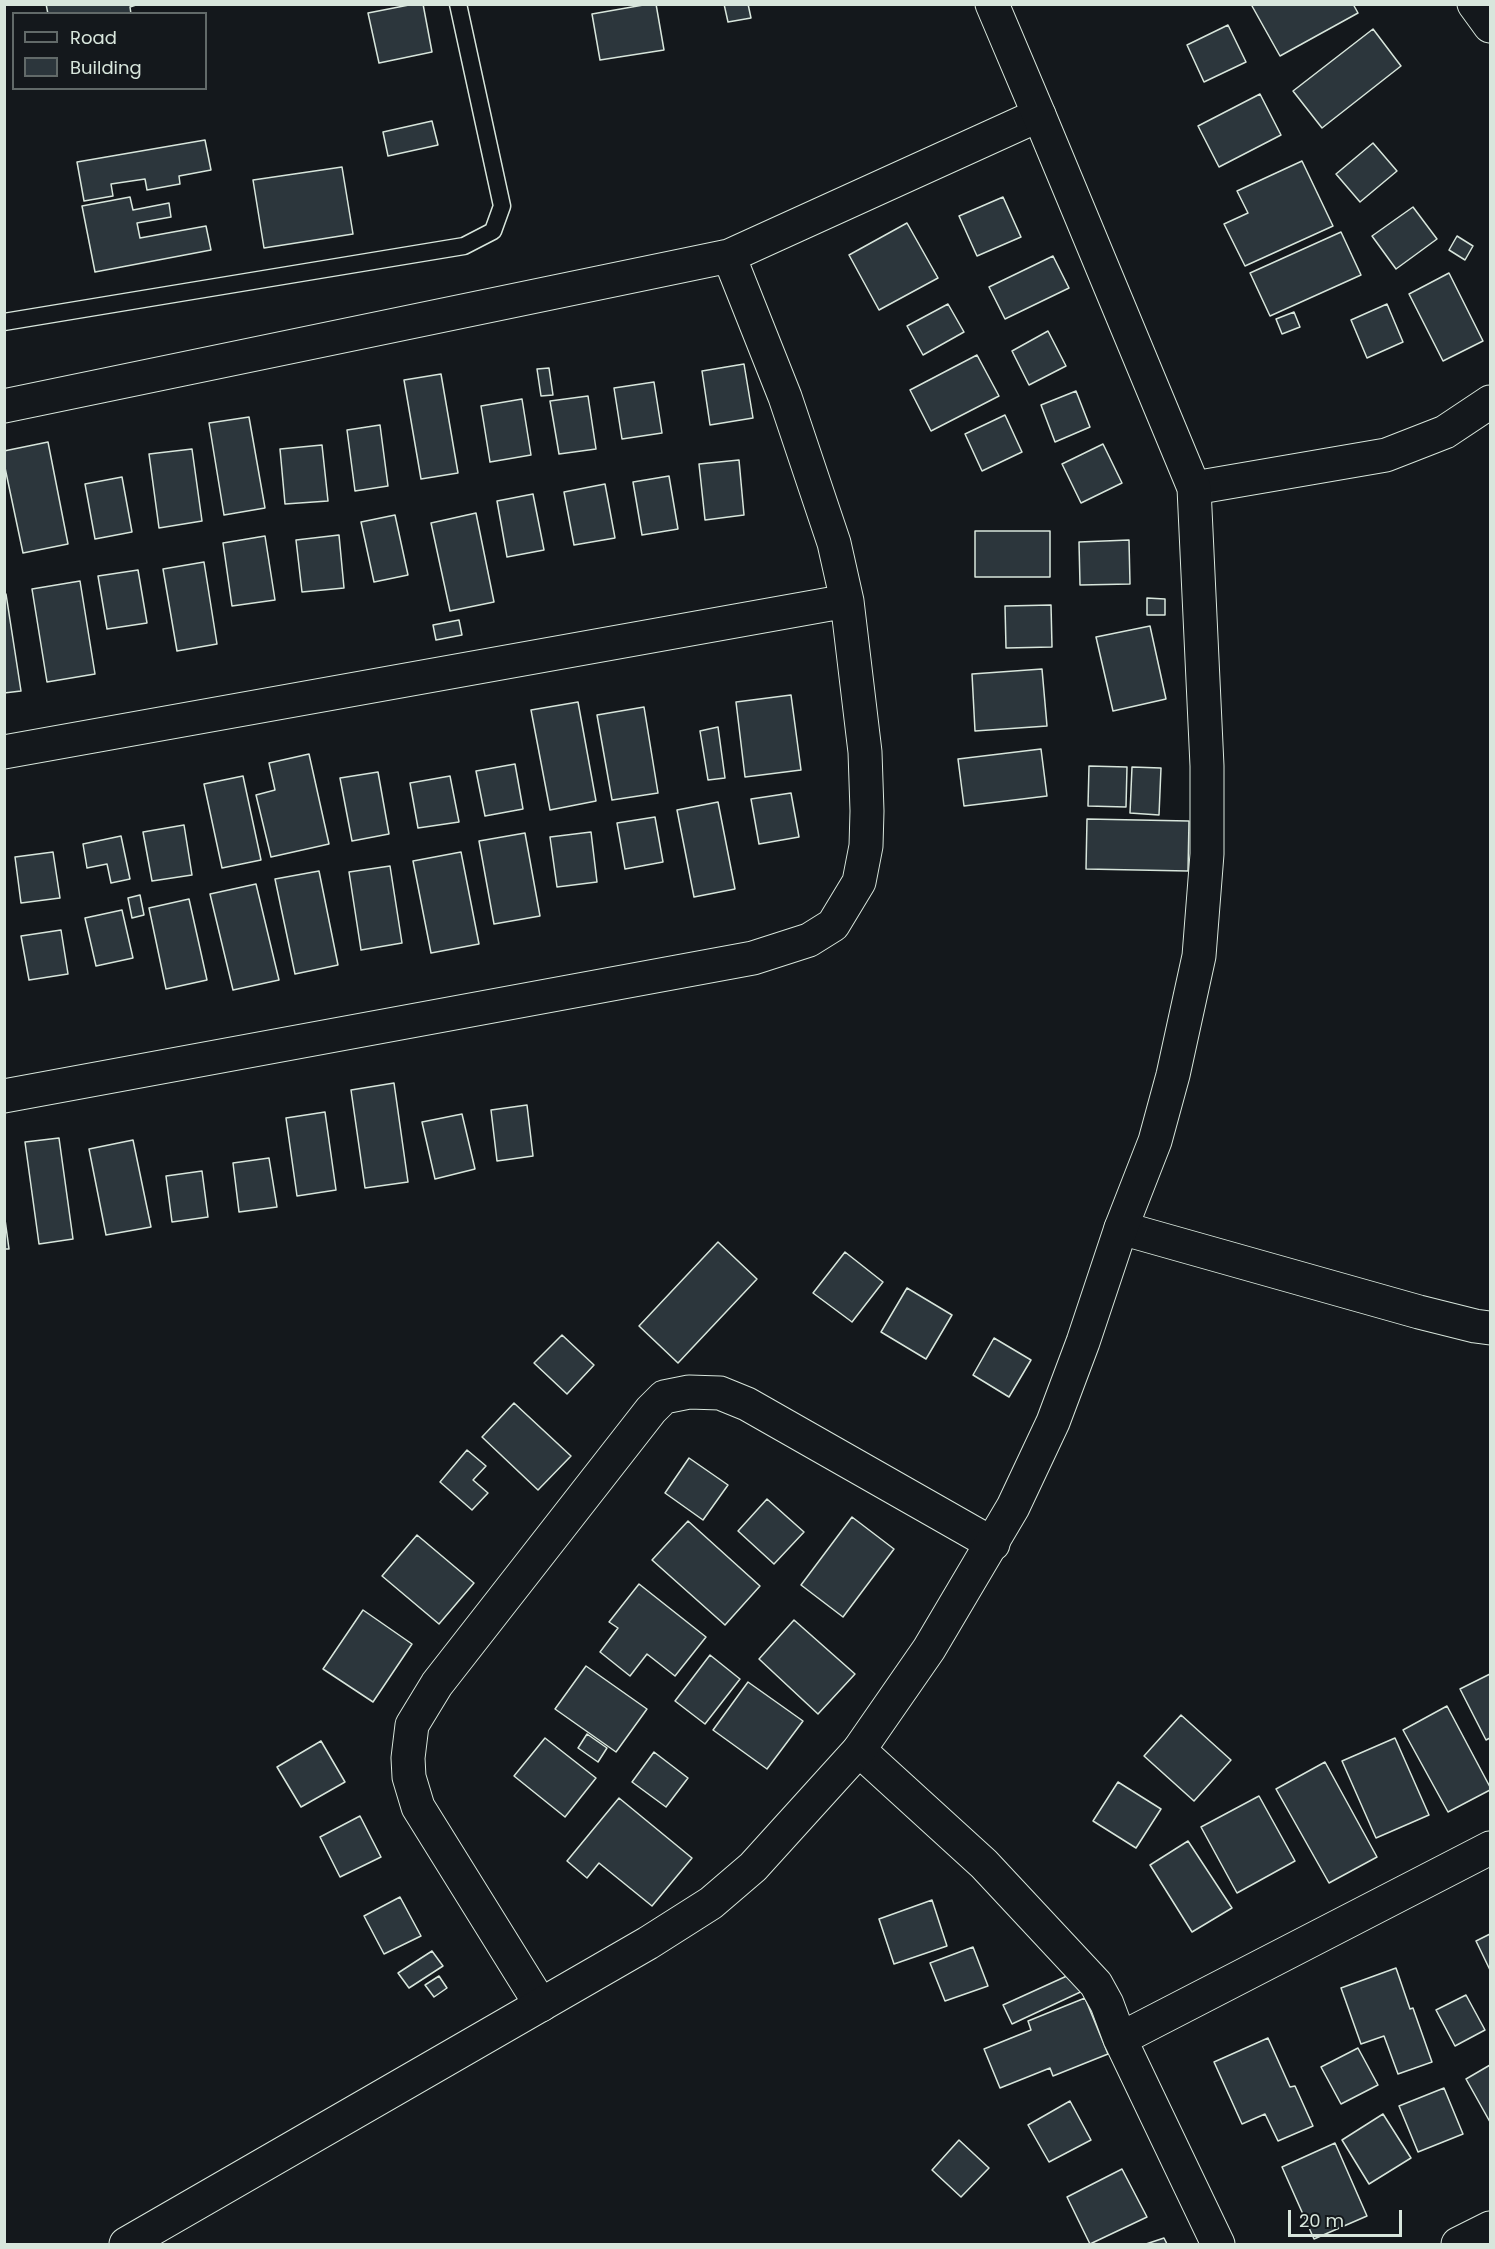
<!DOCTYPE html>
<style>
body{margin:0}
#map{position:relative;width:1495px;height:2249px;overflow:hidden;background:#14181c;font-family:Poppins,sans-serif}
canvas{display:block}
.frame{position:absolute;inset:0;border:6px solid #d8e6dc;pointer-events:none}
.legend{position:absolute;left:12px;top:12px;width:195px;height:78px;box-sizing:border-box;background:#14181c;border:2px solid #626a69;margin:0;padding:8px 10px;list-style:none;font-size:18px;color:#d8e6dc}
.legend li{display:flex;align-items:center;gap:12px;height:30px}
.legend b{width:30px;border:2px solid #626a69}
.scale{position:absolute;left:1288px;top:2210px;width:114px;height:27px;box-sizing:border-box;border:3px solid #d8e6dc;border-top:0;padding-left:8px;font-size:18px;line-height:21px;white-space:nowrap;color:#d8e6dc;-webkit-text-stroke:4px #14181c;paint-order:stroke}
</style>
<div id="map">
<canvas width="1495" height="2249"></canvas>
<div class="frame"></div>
<ul class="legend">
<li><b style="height:8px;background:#14181c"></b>Road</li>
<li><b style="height:16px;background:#2c363c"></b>Building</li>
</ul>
<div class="scale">20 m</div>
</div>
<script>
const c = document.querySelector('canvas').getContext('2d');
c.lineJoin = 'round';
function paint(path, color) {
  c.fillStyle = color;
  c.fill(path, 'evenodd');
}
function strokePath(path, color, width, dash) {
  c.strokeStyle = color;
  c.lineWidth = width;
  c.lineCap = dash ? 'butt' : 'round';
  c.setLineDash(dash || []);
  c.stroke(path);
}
const building = new Path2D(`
 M46,4h93l-9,3 1,7h-83z
 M414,4h9l9,48 -53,11 -11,-50z
 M649,4h7l8,46 -64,10 -8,-46z
 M724,4h24l3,14 -23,4z
 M1254,4h99l5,9 -78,43 -28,-50z
 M1228,25l18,37 -42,20 -17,-37z
 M1373,29l28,37 -79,62 -29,-37z
 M1260,94l21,41 -62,32 -21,-41z
 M432,121l6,24 -50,11 -5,-24z
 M205,140l6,30 -32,6 1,8 -33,6 -2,-11 -34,5 2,12 -29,5 -7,-39z
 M1373,143l24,28 -37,31 -24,-28z
 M1302,161l31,65 -88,40 -21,-42 24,-11 -11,-22z
 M342,167l11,67 -89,14 -11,-68z
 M130,197l3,13 36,-7 2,14 -34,6 3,15 66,-12 5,24 -116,22 -13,-66z
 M1003,197l18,40 -44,19 -18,-40z
 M1413,207l24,32 -41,30 -24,-33z
 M907,223l31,55 -59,32 -30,-55z
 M1341,232l20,43 -91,41 -20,-43z
 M1457,236l16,10 -8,14 -16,-10z
 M1053,256l16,32 -64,31 -16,-32z
 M1449,273l34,68 -40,20 -34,-67z
 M948,304l16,28 -41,23 -16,-29z
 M1387,304l16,38 -36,16 -16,-38z
 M1294,312l6,15 -18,7 -6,-15z
 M1048,331l18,35 -37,19 -17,-34z
 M977,355l22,41 -68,35 -21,-41z
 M744,364l9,54 -43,7 -8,-54z
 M549,368l4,27 -12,1 -4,-27z
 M441,374l17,99 -37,6 -17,-99z
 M654,382l8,51 -40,6 -8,-51z
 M1076,391l14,36 -35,15 -14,-37z
 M588,396l8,53 -37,5 -9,-53z
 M522,399l9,56 -41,7 -9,-56z
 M1005,415l17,37 -40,19 -17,-37z
 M249,417l16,91 -41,7 -15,-92z
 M380,425l8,61 -33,5 -8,-61z
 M48,442l20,102 -45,9 -19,-90v-12z
 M1103,444l19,39 -41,20 -19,-39z
 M322,445l6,56 -43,3 -5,-55z
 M192,449l10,72 -43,7 -10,-74z
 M739,460l5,55 -39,5 -6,-56z
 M669,476l9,53 -36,6 -9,-53z
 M122,477l10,55 -37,7 -10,-55z
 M605,484l10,54 -41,7 -10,-53z
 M533,494l11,56 -37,7 -10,-56z
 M476,513l18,89 -44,9 -19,-88z
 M395,515l13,60 -34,7 -13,-60z
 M975,531h75v46h-75z
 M339,535l5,53 -42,4 -6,-52z
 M265,536l10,64 -43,6 -9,-63z
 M1129,540l1,44 -50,1 -1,-43z
 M204,562l13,82 -40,7 -14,-82z
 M138,570l9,53 -40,6 -9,-53z
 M80,581l15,93 -48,8 -15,-93z
 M4,594h2l15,97 -17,2z
 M1147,598l18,1v16h-18z
 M1051,605l1,42 -46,1 -1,-42z
 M459,620l3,15 -26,5 -3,-15z
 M1150,626l16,73 -53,12 -17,-74z
 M1042,669l5,57 -72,5 -3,-57z
 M791,695l10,75 -56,7 -9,-75z
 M578,702l18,99 -46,9 -19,-100z
 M644,707l14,86 -46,7 -15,-85z
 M718,727l7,51 -17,2 -8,-49z
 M1041,749l6,47 -83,10 -6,-47z
 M309,754l20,90 -58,13 -15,-62 19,-5 -6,-27z
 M515,764l8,45 -38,7 -9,-45z
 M1089,766l38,1 -1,40 -38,-1z
 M1132,767l29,1 -2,47 -29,-2z
 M378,772l11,62 -37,7 -12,-63z
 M243,776l18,84 -39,8 -18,-84z
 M450,776l9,46 -41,6 -8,-45z
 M791,793l8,44 -40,7 -8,-45z
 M718,802l17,87 -41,8 -17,-87z
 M655,817l8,45 -38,7 -8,-46z
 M1087,819l102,2 -1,50 -102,-2z
 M184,825l8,50 -40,6 -9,-49z
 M591,832l6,50 -40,5 -7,-50z
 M525,833l15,83 -46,8 -15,-83z
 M121,836l9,43 -19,4 -4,-19 -20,4 -4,-24z
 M53,852l7,46 -39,5 -6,-46z
 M461,852l18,92 -48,9 -18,-92z
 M390,866l12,77 -41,7 -12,-78z
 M319,871l19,94 -43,9 -20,-95z
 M256,884l23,96 -46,10 -23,-96z
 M140,895l4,20 -12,3 -4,-20z
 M189,899l18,81 -41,9 -17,-81z
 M122,910l11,48 -37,8 -11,-48z
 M61,930l7,44 -39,6 -8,-44z
 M394,1083l14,99 -43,6 -14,-98z
 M527,1105l6,51 -36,5 -6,-51z
 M325,1112l11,78 -39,6 -11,-78z
 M462,1114l13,55 -40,10 -13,-57z
 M59,1138l14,101 -34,5 -14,-102z
 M133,1140l18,87 -45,8 -17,-86z
 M269,1158l8,49 -38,5 -6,-49z
 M202,1171l6,46 -36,5 -6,-46z
 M4,1212l5,37h-5z
 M718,1242l39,37 -79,84 -39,-37z
 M845,1252l38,30 -31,40 -39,-29z
 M907,1288l45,27 -26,44 -45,-27z
 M562,1335l32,30 -27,29 -33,-31z
 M994,1338l37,22 -22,37 -36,-22z
 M514,1403l57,53 -33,34 -56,-53z
 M467,1450l19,16 -13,14 15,13 -16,17 -32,-28z
 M689,1458l39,27 -25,35 -38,-27z
 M767,1499l37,33 -30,32 -36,-33z
 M852,1517l42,32 -51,68 -42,-32z
 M688,1521l72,65 -35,39 -73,-65z
 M417,1535l57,48 -35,41 -57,-48z
 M639,1584l67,53 -31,39 -28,-22 -17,22 -30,-24 18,-24 -9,-6z
 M363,1610l49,34 -39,58 -50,-33z
 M794,1620l61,54 -37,40 -59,-55z
 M710,1655l30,24 -35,45 -30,-23z
 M586,1666l61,43 -31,43 -61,-43z
 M1490,1674v64l-4,2 -26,-51z
 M748,1682l55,39 -36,48 -54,-39z
 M1447,1706l43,81v3l-42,22 -45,-82z
 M1181,1715l50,45 -37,41 -50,-45z
 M587,1734l20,14 -9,14 -20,-14z
 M545,1738l51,40 -31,39 -51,-41z
 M1395,1738l34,77 -53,23 -34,-77z
 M321,1741l24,41 -44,25 -24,-40z
 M654,1752l34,26 -22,29 -34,-25z
 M1325,1762l52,95 -48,26 -53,-94z
 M1118,1782l43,27 -25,39 -43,-27z
 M1259,1796l36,65 -58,32 -36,-66z
 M619,1798l73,60 -40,48 -53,-43 -12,15 -20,-17z
 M360,1816l21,41 -41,20 -20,-40z
 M1188,1841l44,67 -40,24 -42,-67z
 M400,1897l21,39 -37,18 -20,-38z
 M932,1900l15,46 -53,18 -15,-45z
 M1490,1934v36l-14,-29z
 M973,1947l15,39 -43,15 -15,-38z
 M432,1951l11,15 -34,22 -11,-15z
 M1396,1968l14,41 3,-1 19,54 -34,12 -14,-38 -23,8 -20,-56z
 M1080,1970l9,18 -77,36 -9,-19z
 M439,1976l8,12 -13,9 -9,-12z
 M1466,1995l19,35 -30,16 -19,-36z
 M1085,1998l23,56 -55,22 -3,-8 -50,20 -16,-39 47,-19 -3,-9z
 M1268,2038l22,49 5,-1 18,40 -35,15 -13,-27 -23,10 -28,-62z
 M1358,2048l20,37 -37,19 -20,-37z
 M1490,2065v57l-24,-43z
 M1444,2088l19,46 -45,18 -19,-46z
 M1070,2101l21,39 -42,22 -21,-37z
 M1383,2114l28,44 -42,26 -27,-44z
 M959,2140l30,28 -28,29 -29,-27z
 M1335,2143l32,73 -53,23 -32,-72z
 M1122,2169l25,48 -57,27 -23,-47z
 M1164,2238l3,6h-21z`);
paint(building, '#2c363c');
strokePath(building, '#d8e6dc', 1.5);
const lane = new Path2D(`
 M4,322l460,-76 29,-15 9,-25 -44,-202`);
const street = new Path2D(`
 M1474,4l16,22
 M4,406l725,-150 310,-141
 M1194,488l192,-33 59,-23 45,-30
 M4,752l843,-151
 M4,1096l749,-138 56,-18 24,-15 26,-43 7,-36 1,-35 -2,-59 -18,-151 -13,-58 -49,-146 -56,-141
 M1121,1228l298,84 56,14 15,2
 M859,1750l125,114 112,120 11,20 13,35 98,205
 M541,2005l-123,-198 -9,-30 -1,-19 4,-33 25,-41 214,-274 13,-13 25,-5 31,1 27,11 246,140
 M1120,2039l370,-191
 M1458,2244l32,-16`);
const secondary = new Path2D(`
 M126,2244l522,-301 63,-40 42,-36 106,-117 70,-101 84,-142 40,-85 30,-80 38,-114 34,-87 18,-66 26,-119 8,-102v-88l-13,-278 -155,-373 -47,-111`);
strokePath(lane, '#d8e6dc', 19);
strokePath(street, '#d8e6dc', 35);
strokePath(secondary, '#d8e6dc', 35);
strokePath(lane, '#14181c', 16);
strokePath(street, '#14181c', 33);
strokePath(secondary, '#14181c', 33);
</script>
